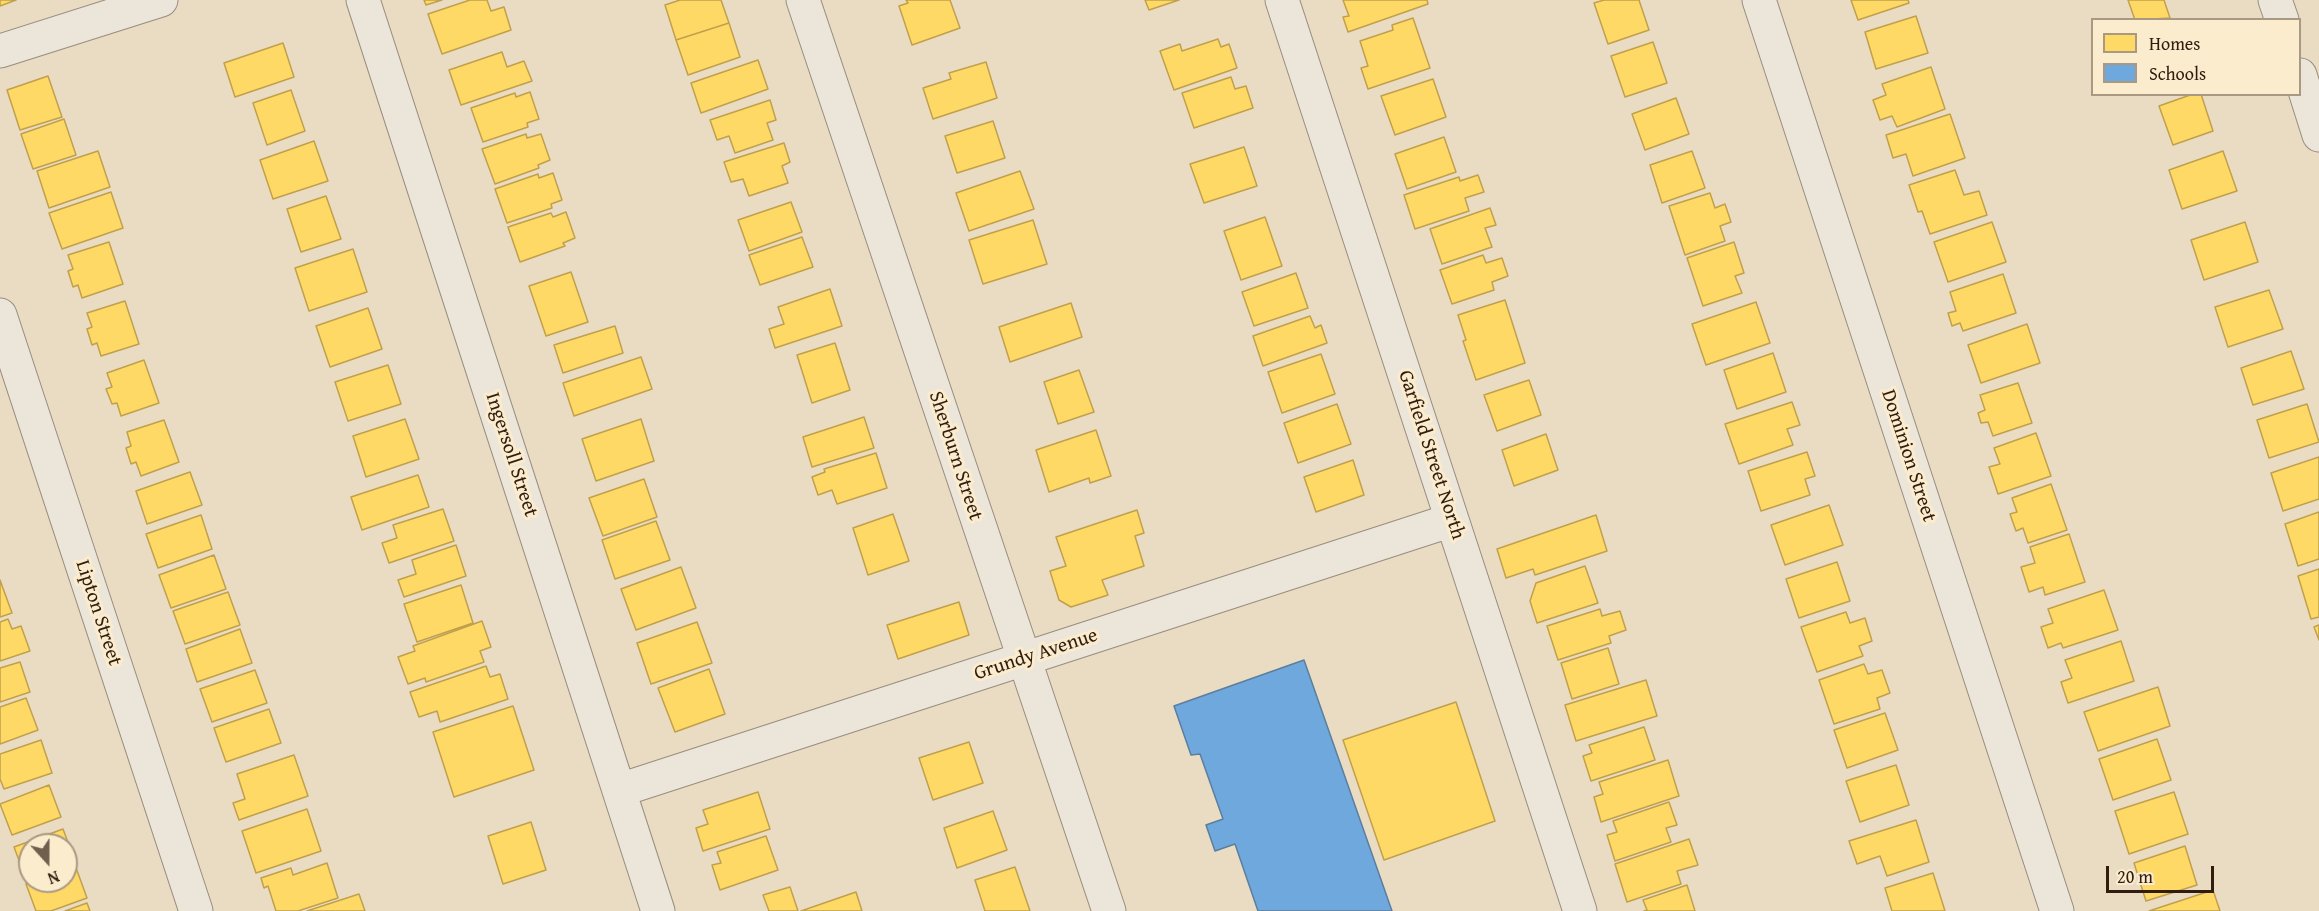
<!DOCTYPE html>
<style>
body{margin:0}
#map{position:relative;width:2319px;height:911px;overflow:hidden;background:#e9dcc3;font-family:"Gentium Book Plus",serif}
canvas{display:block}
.legend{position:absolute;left:2091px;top:18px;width:210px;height:78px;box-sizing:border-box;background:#fbecce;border:2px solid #aa9982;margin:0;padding:8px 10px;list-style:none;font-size:18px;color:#311c0f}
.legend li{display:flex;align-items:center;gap:12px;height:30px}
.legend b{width:30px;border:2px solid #aa9982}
.north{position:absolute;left:18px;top:833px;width:60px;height:60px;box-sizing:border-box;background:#fbecce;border:2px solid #aa9982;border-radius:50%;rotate:159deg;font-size:16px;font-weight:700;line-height:24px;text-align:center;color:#311c0f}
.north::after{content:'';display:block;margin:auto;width:21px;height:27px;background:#715f4e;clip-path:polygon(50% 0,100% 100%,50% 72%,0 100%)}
.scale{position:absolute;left:2106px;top:866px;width:108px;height:27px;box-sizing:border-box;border:3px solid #311c0f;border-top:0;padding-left:8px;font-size:18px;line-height:21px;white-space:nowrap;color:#311c0f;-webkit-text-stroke:4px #fbecce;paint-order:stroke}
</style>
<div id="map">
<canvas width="2319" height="911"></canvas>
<ul class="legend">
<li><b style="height:16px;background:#ffd966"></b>Homes</li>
<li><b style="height:16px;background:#6fa8dc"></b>Schools</li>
</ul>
<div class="north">N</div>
<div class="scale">20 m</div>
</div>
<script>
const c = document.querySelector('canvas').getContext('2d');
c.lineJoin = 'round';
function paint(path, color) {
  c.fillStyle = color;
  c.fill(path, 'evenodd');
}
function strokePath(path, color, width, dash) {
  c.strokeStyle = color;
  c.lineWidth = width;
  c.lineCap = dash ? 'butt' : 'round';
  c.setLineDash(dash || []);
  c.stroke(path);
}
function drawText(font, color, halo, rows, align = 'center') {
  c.font = font + ' "Gentium Book Plus",serif';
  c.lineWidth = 6;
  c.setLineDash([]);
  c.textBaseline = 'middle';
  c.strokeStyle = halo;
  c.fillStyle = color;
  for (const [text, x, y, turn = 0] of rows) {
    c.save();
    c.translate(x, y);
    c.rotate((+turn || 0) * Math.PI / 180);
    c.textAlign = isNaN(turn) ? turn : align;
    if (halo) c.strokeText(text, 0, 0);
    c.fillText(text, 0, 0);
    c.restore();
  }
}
const homes = new Path2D(`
 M0,0h16l-16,6z
 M424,0h18l-16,5z
 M470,0h17l4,11 13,-4 7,23 -69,24 -14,-40z
 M680,0h41l8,23 -53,17 -11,-35z
 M906,0h44l10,28 -48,17 -13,-39 9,-3z
 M1145,0h34l-30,10z
 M1343,0h84l1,4 -80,28 -5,-15 6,-1z
 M1604,0h35l10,30 -41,14 -14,-41z
 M1851,0h57l1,3 -51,17z
 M2128,0h36l6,18 -35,2z
 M1916,16l12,37 -52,16 -11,-37z
 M1413,18l17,50 -62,21 -7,-21 7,-2 -8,-25 33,-11 -1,-5z
 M729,23l11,34 -52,18 -12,-35z
 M1218,39l3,8 8,-3 8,24 -63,22 -14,-39 20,-7 2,7z
 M1653,42l14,41 -42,14 -14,-41z
 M283,43l11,34 -59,20 -11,-34z
 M502,52l5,15 17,-6 8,20 -71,24 -12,-35z
 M758,60l10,29 -67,24 -10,-30z
 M986,62l11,36 -64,21 -10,-31 28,-9 -2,-6z
 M1931,67l14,42 -48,18 -5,-11 -12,4 -7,-20 13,-5 -4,-11z
 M48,76l14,41 -42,13 -13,-40z
 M1231,77l4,12 11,-3 7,22 -59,20 -12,-35z
 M1433,79l13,38 -51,18 -14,-39z
 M291,90l14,41 -38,14 -14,-42z
 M530,92l9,27 -12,4 1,4 -45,15 -12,-34 44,-15 1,4z
 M2193,94h8l12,37 -40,14 -14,-39z
 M1676,98l13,36 -44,16 -13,-36z
 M770,100l6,20 -9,3 6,17 -38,13 -6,-17 -12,4 -7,-20z
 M1950,114l15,44 -52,18 -7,-22 -13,4 -7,-23z
 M64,119l12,36 -43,14 -12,-35z
 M993,121l12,37 -48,15 -12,-37z
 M526,134l1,4 14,-4 9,26 -12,5 1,3 -44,16 -13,-35z
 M1444,137l12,35 -49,17 -12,-35z
 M314,141l14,40 -55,18 -13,-39z
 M784,143l6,19 -8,4 6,17 -39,13 -6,-17 -12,3 -7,-20z
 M1244,147l13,39 -53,17 -14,-39z
 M98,151l12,36 -61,21 -12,-37z
 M1692,151l13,37 -43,15 -12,-38z
 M2223,151l14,40 -55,18 -13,-39z
 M1955,170l9,25 15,-4 8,24 -57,19 -8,-23 -4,1 -9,-27z
 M1020,171l14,38 -65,22 -13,-38z
 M553,173l9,27 -11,4 1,4 -45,15 -12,-34 43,-15 1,4z
 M1478,175l6,17 -19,6 4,13 -54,18 -11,-34 55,-18 1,4z
 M111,192l12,36 -61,21 -13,-36z
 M1710,193l5,15 10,-4 6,18 -11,4 5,15 -40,14 -16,-49z
 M326,196l15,43 -40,13 -14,-43z
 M791,202l11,30 -53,19 -11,-31z
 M1490,208l6,17 -11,3 7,19 -50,17 -12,-35z
 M566,212l9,26 -12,5 2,3 -45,16 -12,-35 43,-14 2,4z
 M1265,217l17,49 -41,14 -17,-49z
 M1033,220l14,44 -64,20 -14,-44z
 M1992,222l14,40 -58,20 -14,-40z
 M2245,222l13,40 -54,18 -13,-40z
 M802,237l11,30 -53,18 -11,-30z
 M109,242l14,42 -41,14 -4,-13 -5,2 -5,-16 5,-2 -5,-14z
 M1734,242l10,31 -9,3 7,17 -39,13 -16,-48z
 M353,249l14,43 -58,19 -14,-43z
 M1483,255l3,8 16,-5 6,18 -16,6 2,8 -42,14 -12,-34z
 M571,272l17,50 -42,14 -17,-50z
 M1296,273l12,35 -54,18 -12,-34z
 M2003,274l13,39 -53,18 -3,-8 -8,3 -4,-13 8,-2 -6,-19z
 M830,289l12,37 -67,22 -6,-19 15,-5 -6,-17z
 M2269,290l14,39 -55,18 -13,-40z
 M1505,300l20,63 -49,17 -13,-39 3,-1 -8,-25z
 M125,301l14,43 -38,12 -4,-13 -5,2 -5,-16 5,-2 -5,-14z
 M1756,302l14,41 -64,22 -14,-41z
 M1071,303l11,34 -72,25 -11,-35z
 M368,308l14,41 -52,18 -14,-41z
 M1310,316l5,12 6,-3 6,18 -64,23 -10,-30z
 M2027,324l13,39 -59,20 -13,-38z
 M615,326l8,27 -60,20 -9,-28z
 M835,343l15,47 -38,13 -15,-48z
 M2291,351l13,38 -51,16 -12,-37z
 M1773,353l13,39 -49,17 -13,-39z
 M1321,354l14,40 -53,19 -14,-41z
 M641,357l11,32 -78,27 -11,-33z
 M144,360l15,43 -38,13 -4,-13 -5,1 -6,-15 6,-2 -5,-14z
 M388,365l13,39 -53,17 -13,-39z
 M1079,370l15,42 -36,12 -14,-42z
 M1529,380l12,35 -44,16 -13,-36z
 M2018,383l14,40 -39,13 -5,-14 -7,1 -3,-10 7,-3 -5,-15z
 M1792,402l8,23 -13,4 6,16 -54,19 -14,-40z
 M1337,404l14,40 -53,19 -14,-40z
 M2307,404l12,38 -50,16 -12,-38z
 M864,417l10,31 -62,19 -9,-30z
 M405,419l14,40 -53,18 -13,-41z
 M641,419l13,42 -58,20 -14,-42z
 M164,420l15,42 -38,14 -5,-14 -5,2 -5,-16 5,-2 -4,-14z
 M1096,430l15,46 -21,7 -1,-5 -40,14 -13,-42z
 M2036,433l15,43 -53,18 -9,-27 11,-3 -6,-16z
 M1546,434l12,36 -44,16 -12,-36z
 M1807,452l8,24 -10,3 5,16 -49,16 -13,-40z
 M876,453l11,35 -50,16 -5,-14 -14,5 -6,-18 13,-5 -1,-3z
 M2319,457v42l-36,12 -12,-38z
 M1353,460l11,35 -48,17 -12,-35z
 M190,472l12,33 -55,19 -11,-33z
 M418,475l11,32 -67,23 -11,-33z
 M644,479l13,38 -54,19 -14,-38z
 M2051,484l16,46 -39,13 -5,-15 -7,3 -6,-17 7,-2 -5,-14z
 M1829,505l14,40 -58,20 -14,-40z
 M443,509l11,32 -65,22 -7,-20 15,-5 -4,-13z
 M1137,510l7,23 -9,3 9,30 -42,14 6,15 -37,12 -12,-7 -9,-29 16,-5 -10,-29z
 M2319,512v47l-21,7 -13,-42z
 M893,514l16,47 -41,14 -15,-47z
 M201,515l11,34 -54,19 -12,-34z
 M1596,515l11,36 -72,24 -2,-6 -27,9 -9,-29z
 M656,521l14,39 -55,19 -13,-39z
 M2069,534l16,48 -40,13 -2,-8 -14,5 -8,-25 14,-4 -5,-16z
 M456,545l10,31 -62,21 -6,-17 18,-6 -4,-14z
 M214,555l12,34 -55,19 -12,-33z
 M1837,562l13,39 -51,17 -13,-39z
 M1585,566l13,37 -61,20 -7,-22 6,-18z
 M681,567l15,41 -60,22 -15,-41z
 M2319,569v48l-8,2 -13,-43z
 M0,580l12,33 -12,4z
 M461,585l12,38 -56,19 -13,-38z
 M2104,590l14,40 -55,18 -2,-5 -13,5 -7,-21 12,-4 -5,-14z
 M228,592l12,33 -55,19 -12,-33z
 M959,602l10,33 -71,24 -11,-34z
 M1600,609l2,7 18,-5 6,19 -17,6 2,7 -53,17 -11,-34z
 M1846,612l4,11 15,-5 7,23 -13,5 4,10 -46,16 -16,-45z
 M8,619l4,10 9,-3 9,25 -30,10v-39z
 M482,621l9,26 -11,4 4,11 -58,20 -1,-4 -17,6 -10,-27 17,-6 -2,-5z
 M697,622l15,41 -61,21 -14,-41z
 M2319,625v15l-5,-13z
 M240,629l12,34 -55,19 -11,-33z
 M2121,641l13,40 -66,22 -7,-21 11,-4 -7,-18z
 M1608,648l11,36 -47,15 -11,-36z
 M20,662l10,30 -30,10v-34z
 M1864,664l4,10 14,-4 8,23 -13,5 3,11 -46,15 -15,-44z
 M486,666l4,11 10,-3 8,25 -68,23 -3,-11 -18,6 -9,-25z
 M709,669l16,45 -50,18 -17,-44z
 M255,670l12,33 -55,19 -12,-33z
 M1646,680l11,36 -81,25 -11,-36z
 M2158,687l12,39 -72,25 -14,-39z
 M26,698l12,32 -38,14v-37z
 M1456,702l39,119 -111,39 -41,-120z
 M513,706l21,64 -80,27 -21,-65z
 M269,709l12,34 -55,19 -12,-34z
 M1885,713l13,37 -51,18 -13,-38z
 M1644,727l11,33 -64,21 -8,-25 9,-3 -3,-8z
 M2157,739l14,41 -58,20 -14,-41z
 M41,740l11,33 -48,16 -4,-10v-25z
 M969,742l14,41 -50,17 -14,-42z
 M294,755l14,41 -69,24 -6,-17 12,-4 -8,-25z
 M1668,760l11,36 -78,26 -7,-25 9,-3 -4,-12z
 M1896,765l13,40 -49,17 -14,-41z
 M49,785l12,32 -49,18 -12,-31z
 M758,792l12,37 -67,22 -7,-23 12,-4 -5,-14z
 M2174,792l14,42 -59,20 -14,-43z
 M1669,802l8,23 -11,3 5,14 -56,19 -8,-26 10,-3 -4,-11z
 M307,809l14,42 -65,22 -14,-42z
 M993,811l14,39 -50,18 -13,-40z
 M1916,820l13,42 -42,14 -7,-20 -23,8 -8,-23z
 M531,822l15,48 -43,14 -15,-48z
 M63,829l12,32 -9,3v-19h-36v33l-4,1 -12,-32z
 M766,836l12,34 -58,20 -8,-25 9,-2 -4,-11z
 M1689,839l9,26 -21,6 4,13 -54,18 -12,-38z
 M2185,846l12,39 -51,16 -12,-38z
 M327,863l11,35 -40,13h-22l-8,-25 -4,2 -3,-10 30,-10 2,7z
 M75,865l12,33 -36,13h-15l-10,-27 7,-3h33v-12z
 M1015,867l15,44h-45l-10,-31z
 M1933,873l12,38h-53l-7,-23z
 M1687,885l8,26h-51l3,-1 -4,-10z
 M790,887l8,24h-29l-6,-16z
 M2213,890l7,21h-71z
 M856,892l6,19h-61z
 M359,894l6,17h-58z
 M87,903l3,8h-25z`);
paint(homes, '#ffd966');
strokePath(homes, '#c1a04c', 1.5);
const schools = new Path2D(`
 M1304,660l88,251h-134l-23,-67 -20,7 -9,-26 17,-6 -23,-65 -9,1 -17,-49z`);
paint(schools, '#6fa8dc');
strokePath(schools, '#5c7e9e', 1.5);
const minor = new Path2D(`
 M363,0l295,911
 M803,0l306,911
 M1282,0l298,911
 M1759,0l298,911
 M2275,0l7,20
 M0,51l161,-51
 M2300,75l19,60
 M0,315l196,596
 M620,790l832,-270`);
strokePath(minor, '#988d7e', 35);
strokePath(minor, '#ece5d9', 33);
drawText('20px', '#311c0f', '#fbecce', [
 ["Ingersoll Street",511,455,72],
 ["Garfield Street North",1431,455,72],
 ["Sherburn Street",955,456,72],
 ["Dominion Street",1908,456,72],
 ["Lipton Street",98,613,72],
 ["Grundy Avenue",1036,655,-18]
]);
</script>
